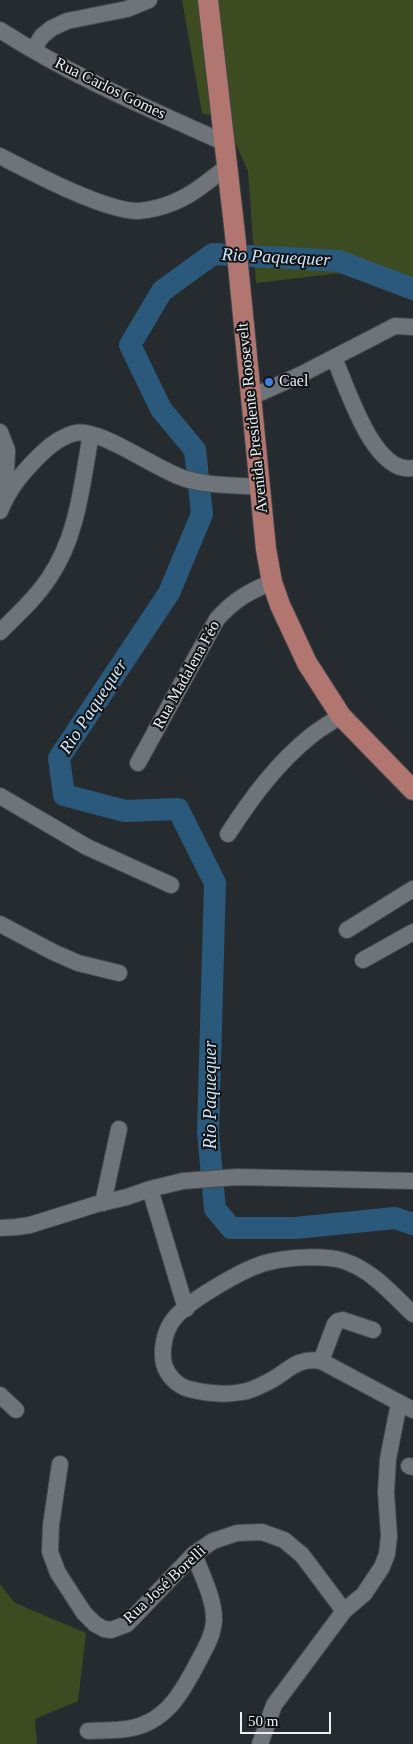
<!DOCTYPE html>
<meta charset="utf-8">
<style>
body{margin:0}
#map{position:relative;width:413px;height:1744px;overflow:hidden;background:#262b30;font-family:"Times New Roman",serif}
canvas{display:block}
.scale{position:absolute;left:240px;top:1712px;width:91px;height:22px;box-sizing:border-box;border:2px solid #ebeff2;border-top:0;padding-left:6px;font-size:15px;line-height:18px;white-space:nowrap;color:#ebeff2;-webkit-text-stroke:4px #111315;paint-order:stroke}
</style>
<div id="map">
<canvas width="413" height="1744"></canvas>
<div class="scale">50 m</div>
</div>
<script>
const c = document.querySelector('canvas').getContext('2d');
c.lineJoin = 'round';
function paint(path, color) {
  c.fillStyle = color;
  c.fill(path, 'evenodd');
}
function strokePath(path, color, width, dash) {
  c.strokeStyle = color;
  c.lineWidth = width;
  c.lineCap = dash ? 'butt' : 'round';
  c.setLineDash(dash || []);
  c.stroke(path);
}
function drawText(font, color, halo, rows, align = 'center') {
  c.font = font + ' "Times New Roman",serif';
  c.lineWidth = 4;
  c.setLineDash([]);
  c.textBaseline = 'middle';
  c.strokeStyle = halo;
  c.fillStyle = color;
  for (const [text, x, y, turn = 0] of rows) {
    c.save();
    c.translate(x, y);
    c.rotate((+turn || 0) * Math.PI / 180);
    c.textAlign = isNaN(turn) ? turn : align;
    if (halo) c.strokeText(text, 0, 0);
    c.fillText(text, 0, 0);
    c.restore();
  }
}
paint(new Path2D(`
 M182,0h231v301l-48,-25 -24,-3 -85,10 -8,-112 -23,-51 -23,-7z
 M0,1584l15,19 71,30 -8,68 -43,18 2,25h-37z`), '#3d4b21');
strokePath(new Path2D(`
 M413,289l-74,-28 -126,-7 -51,37 -32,54 31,64 34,41 7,64 -33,79 -110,165 5,37 61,16 53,-2 37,74 -7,249 7,77 16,19h64l100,-10 18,6`), '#2a597c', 22);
const minor = new Path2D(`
 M0,30c70,45 147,78 223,112
 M33,50l9,-14 10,-8 15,-7 60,-12 22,-9
 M0,156c31,16 106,56 139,55 10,-1 23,-4 33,-8 21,-8 37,-23 55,-36
 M334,358c13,28 39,117 79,110
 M251,397l49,-22 95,-49 18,1
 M0,432l7,18 -2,46
 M0,511c9,-23 23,-39 40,-56 9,-9 22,-19 35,-22 24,-6 82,37 108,45 25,8 51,7 76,9
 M0,632c17,-17 36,-34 49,-54 29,-42 33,-95 42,-144
 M138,763l79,-144c17,-19 31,-27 55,-37
 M0,796l87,51 84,38
 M228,834c24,-37 49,-71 84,-99 9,-7 19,-13 29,-19
 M0,924l53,28 25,11 41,10
 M347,930l66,-41
 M363,960l50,-28
 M150,1189l36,120
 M103,1203l16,-74
 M0,1228l17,-1 13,-2 67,-21 30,-7 23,-8 33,-8 54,-4 176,4
 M413,1314c-21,-20 -41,-44 -69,-53 -19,-6 -55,-4 -75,1 -23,5 -86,41 -98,61 -7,11 -10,29 -7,41 3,11 13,22 25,25 16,4 37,6 53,3 9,-1 20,-7 28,-11 19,-10 26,-24 51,-20l92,49
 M321,1361l14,-37 3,-3 5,-1 30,10
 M0,1395l16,15
 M60,1464l-9,61 -1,27 8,21 26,40 11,11 9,5 7,1 16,-6 67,-70 19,-13 24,-8 25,-1 22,8 18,15 42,56
 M409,1466l4,1
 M88,1731c12,-1 25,0 38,-2 39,-5 56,-36 72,-67 7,-13 16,-28 16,-43 0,-22 -13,-45 -20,-65
 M260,1744l14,-39 70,-94 20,-17 18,-27 5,-13 2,-18 -3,-44 2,-33 11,-56`);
const major = new Path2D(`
 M208,0l27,234 31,315 6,33 8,23 27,58 34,53 72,74`);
strokePath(minor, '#44484c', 18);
strokePath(major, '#44484c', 22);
strokePath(minor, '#6e747a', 16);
strokePath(major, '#b27670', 20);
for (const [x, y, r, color] of [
 [269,382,5,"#3f7fe0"]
]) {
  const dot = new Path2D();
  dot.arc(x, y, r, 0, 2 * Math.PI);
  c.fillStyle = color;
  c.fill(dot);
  strokePath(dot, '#111315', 2);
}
drawText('16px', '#ebeff2', '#111315', [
 ["Rua Carlos Gomes",110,89,26],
 ["Avenida Presidente Roosevelt",253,418,-96],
 ["Rua Madalena Féo",187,675,-61],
 ["Rua José Borelli",165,1585,-43]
]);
drawText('16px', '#ebeff2', '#111315', [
 ["Cael",279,382]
], 'left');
drawText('italic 18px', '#cce7fe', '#111315', [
 ["Rio Paquequer",276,258,3],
 ["Rio Paquequer",94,707,-57],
 ["Rio Paquequer",211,1095,-90]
]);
</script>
